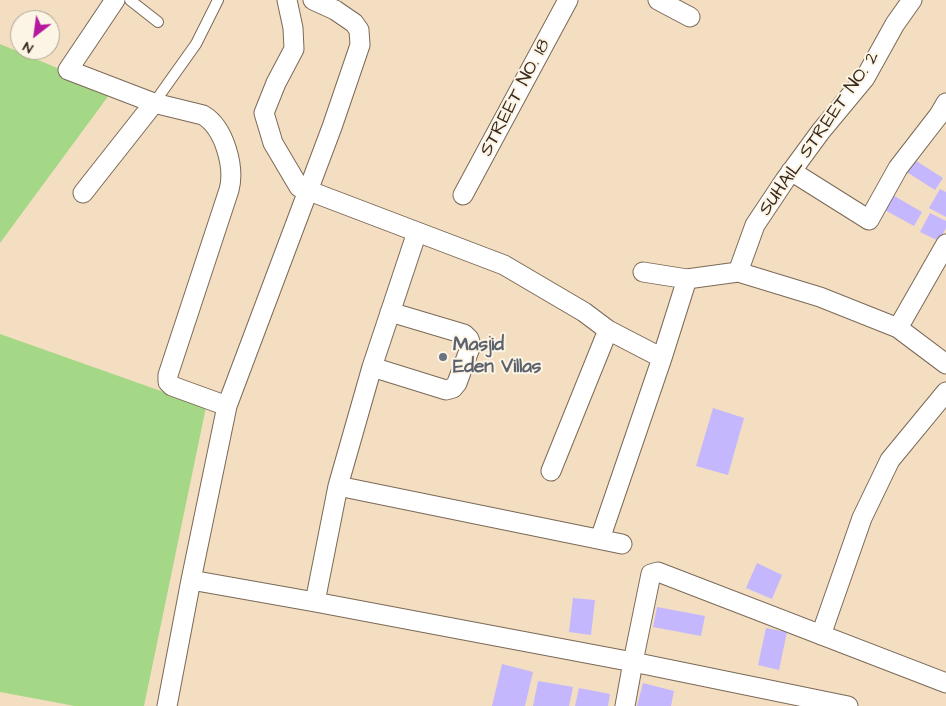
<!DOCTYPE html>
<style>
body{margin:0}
#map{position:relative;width:946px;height:706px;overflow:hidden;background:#f3dec1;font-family:"Architects Daughter",sans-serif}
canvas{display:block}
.north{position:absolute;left:10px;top:10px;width:50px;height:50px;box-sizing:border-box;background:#fcf5e5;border:1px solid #afa495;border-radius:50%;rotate:210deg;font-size:14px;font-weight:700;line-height:20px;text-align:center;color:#3b2a1e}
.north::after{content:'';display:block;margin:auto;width:18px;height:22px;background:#b5179e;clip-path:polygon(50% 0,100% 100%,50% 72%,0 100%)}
</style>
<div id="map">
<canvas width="946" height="706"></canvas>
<div class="north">N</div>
</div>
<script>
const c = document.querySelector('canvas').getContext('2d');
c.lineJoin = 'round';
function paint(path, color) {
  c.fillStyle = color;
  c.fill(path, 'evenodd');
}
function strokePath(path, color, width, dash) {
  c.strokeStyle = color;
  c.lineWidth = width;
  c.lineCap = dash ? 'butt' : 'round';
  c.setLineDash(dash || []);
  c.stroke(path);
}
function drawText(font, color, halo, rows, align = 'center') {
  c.font = font + ' "Architects Daughter",sans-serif';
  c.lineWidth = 4;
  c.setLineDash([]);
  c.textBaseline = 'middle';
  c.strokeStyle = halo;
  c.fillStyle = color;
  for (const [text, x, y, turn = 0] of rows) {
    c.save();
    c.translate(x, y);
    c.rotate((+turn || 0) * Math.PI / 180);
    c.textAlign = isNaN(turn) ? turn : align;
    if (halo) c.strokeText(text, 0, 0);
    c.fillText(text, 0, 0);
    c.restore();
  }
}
paint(new Path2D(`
 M0,44l112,47 -112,152z
 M0,334l206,73 -62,299h-69l-75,-14z`), '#a4d786');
paint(new Path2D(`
 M910,157l33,21 -8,12 -33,-21z
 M940,189l6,3v25l-17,-9z
 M891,194l31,18 -8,14 -31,-17z
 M930,213l16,8v7l-7,13 -19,-9z
 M713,408l31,10 -16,57 -32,-9z
 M757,563l25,12 -10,24 -26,-11z
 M573,598l22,2 -4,35 -22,-3z
 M657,607l48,9 -4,20 -48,-9z
 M766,628l21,4 -8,38 -21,-5z
 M502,664l31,8 -8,34h-33z
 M538,681l35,6 -4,19h-36z
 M643,683l31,8 -3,15h-34z
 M579,688l31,6 -2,12h-33z`), '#c4b7fe');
const service = new Path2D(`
 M130,0l28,22
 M154,103l42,-59 22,-44`);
const minor = new Path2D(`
 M115,0l-47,70 86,33 49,12c22,13 32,53 26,75l-61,185v7l4,4 55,20
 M287,0l6,28 1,21 -18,34 -12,30 9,30 26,44 205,78 80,47 24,18 54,28
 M658,0l32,17
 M791,171l78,49 29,-52 41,-53 7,-12
 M83,193l71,-90
 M463,195l105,-195
 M643,272l44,7 51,-7 82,25 78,31 48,36
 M738,272l17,-47 30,-45 36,-49 44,-53 30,-54 17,-24
 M898,328l48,-84
 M372,367l74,23 7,-2 4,-5 14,-38 -2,-6 -5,-5 -74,-22
 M551,471l57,-141
 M338,486l284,58
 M600,539l62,-181 25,-79
 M191,580l124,22 318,60 -8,44
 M315,602l23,-116 34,-119 45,-135
 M821,635l41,-117 28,-58 56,-68
 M167,706l24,-126 36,-174 105,-279 28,-82 -1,-15 -5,-7 -19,-13 -22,-10
 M848,706l-215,-44 18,-88 7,-2 288,111`);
strokePath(service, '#7b6957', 12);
strokePath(minor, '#7b6957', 21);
strokePath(service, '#fff', 10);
strokePath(minor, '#fff', 19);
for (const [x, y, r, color] of [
 [443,357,5,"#6b7280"]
]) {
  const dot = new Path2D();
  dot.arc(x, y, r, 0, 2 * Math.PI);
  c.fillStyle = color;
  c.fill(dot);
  strokePath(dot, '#fcf5e5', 2);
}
drawText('19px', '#3b2a1e', '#fcf5e5', [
 ["STREET NO. 18",516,98,-62],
 ["SUHAIL STREET NO. 2",820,134,-55]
]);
drawText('bold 19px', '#5b616d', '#fcf5e5', [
 ["Masjid",453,346],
 ["Eden Villas",453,368]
], 'left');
</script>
